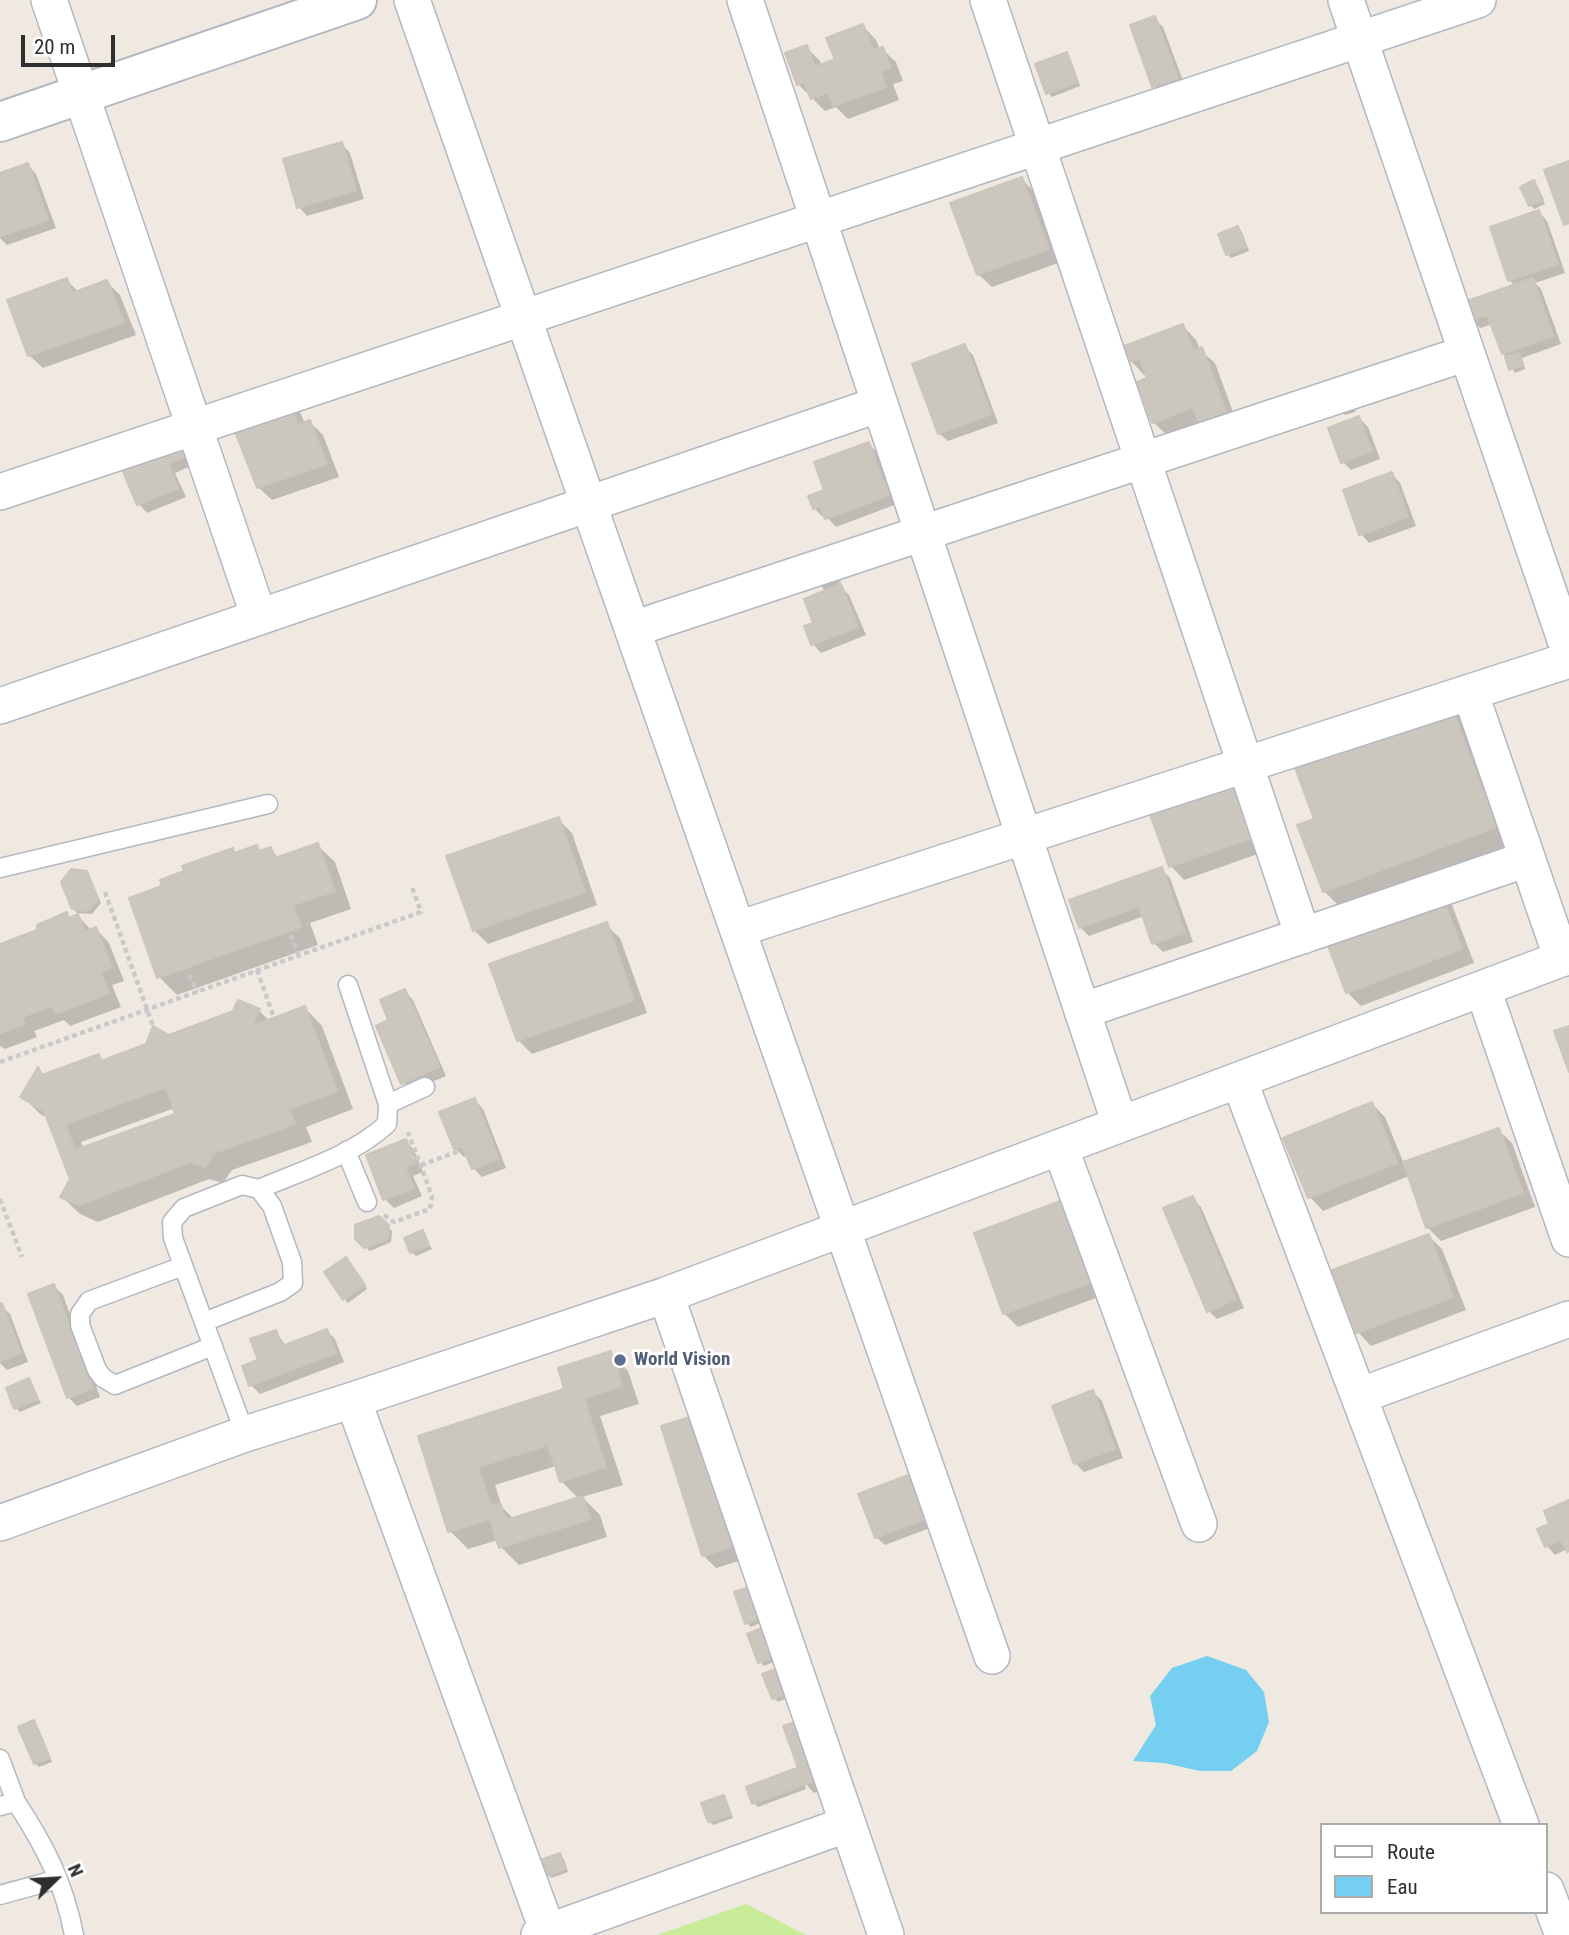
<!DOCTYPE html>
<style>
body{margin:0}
#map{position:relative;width:1569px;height:1935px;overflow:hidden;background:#efe9e1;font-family:"Roboto Condensed",sans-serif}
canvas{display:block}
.legend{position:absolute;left:1320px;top:1823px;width:228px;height:91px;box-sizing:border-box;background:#fff;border:2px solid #ababab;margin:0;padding:9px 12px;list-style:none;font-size:21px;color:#2e2e2e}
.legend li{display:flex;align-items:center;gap:14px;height:35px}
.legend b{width:35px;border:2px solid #ababab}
.north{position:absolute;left:21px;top:1844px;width:70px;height:70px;-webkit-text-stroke:5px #fff;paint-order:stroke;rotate:66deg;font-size:19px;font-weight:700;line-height:28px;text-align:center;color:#2e2e2e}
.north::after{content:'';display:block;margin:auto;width:24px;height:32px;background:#2e2e2e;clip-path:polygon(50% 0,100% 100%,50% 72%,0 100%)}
.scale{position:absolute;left:21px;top:35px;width:94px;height:32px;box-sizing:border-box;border:4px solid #2e2e2e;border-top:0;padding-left:9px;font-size:21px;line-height:24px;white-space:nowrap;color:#2e2e2e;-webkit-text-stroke:5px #fff;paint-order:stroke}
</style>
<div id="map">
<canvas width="1569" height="1935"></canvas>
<ul class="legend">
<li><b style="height:9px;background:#fff"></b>Route</li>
<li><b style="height:19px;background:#75cff0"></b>Eau</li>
</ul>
<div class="north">N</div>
<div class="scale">20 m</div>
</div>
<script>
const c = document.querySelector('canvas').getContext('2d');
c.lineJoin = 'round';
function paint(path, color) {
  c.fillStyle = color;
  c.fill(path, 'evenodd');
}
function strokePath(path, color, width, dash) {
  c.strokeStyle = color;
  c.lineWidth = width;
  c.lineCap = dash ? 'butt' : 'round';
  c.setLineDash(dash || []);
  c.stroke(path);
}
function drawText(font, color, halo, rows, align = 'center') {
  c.font = font + ' "Roboto Condensed",sans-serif';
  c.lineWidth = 6;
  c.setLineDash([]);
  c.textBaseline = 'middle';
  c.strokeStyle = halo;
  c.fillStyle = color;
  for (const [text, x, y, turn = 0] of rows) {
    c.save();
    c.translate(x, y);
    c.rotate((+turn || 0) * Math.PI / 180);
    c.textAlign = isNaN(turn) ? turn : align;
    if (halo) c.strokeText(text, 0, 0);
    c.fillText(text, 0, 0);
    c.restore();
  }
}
paint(new Path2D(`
 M746,1904l60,31h-149z`), '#c9ec9a');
paint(new Path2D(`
 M1207,1656l39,14 18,22 5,30 -12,29 -26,20h-31l-36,-8 -31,-2 23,-36 -6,-29 22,-28z`), '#75cff0');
paint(new Path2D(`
 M1154,18l9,9 22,59 -23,9 -8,-9z
 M863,26l13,14 4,10 2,-1 14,13 7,19 -10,3 6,16 -51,19 -12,-12 -11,4 -27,-27 8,-37 14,14 2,5 15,-6z
 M1066,54l4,4 10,28 -28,11 -4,-4z
 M342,144l8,9 14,46 -57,17 -8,-9z
 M28,165l8,9 20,54 -49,17 -7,-7v-63z
 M1021,179l14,13 26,70 -69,25 -14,-13z
 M1533,183l12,21 -11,5 -3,-4z
 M1539,212l8,9 18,52 -30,10 6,6 20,55 -39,14 3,11 -10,4 -12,-20 -10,-29 -13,4 -8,-8 43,-34 -6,-6z
 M1238,228l4,4 7,19 -18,7 -4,-4z
 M66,280l13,12 28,-10 13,13 16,40 -93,33 -14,-13z
 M1183,326l13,14 4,10 15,13 25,68 -39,-8 -34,12 -14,-13 -3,-42 -3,-6 -3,1 -13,-14z
 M964,346l9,9 25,68 -50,18 -9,-8z
 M287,399l13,13 5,12 5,-2 13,13 16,42 -67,23 -14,-13z
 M1358,404l-3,8 -10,3 -4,-3z
 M1359,418l9,9 12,32 -29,11 -8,-8z
 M178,439l15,26 -18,8 11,24 -39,16 -8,-9z
 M868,444l9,8 11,30 17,19 -69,26 -10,-11 -3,1 -9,-9z
 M1392,474l8,9 16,43 -47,17 -8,-9z
 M836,570l5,12 -3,2 11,11 17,40 -45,18 -8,-9 -7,-17 9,-3 11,-32 -5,-6 -6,-13z
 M1450,708l18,18 45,119 -171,64 -18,-18 -7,-71z
 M1239,779l33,70 -88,31 -13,-14 -20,-56z
 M558,819l14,14 25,72 -109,39 -14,-14z
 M317,845l18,17 16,47 -41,14 8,22 -141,50 -18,-18 5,-90 68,-37 4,4 21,-7 5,5 8,-3 9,9z
 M1161,869l9,9 23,64 -30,10 -9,-9 -10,-27 -55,20 -9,-9z
 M86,873l4,4 11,26 -9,11 -15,-1 -4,-5z
 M1449,897l25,66 -113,43 -13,-13 -25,-67z
 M67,914l4,5 7,-3 14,15 4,-2 13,14 15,38 -12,4 9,22 -51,19 -6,-6 -30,11 3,6 -32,12 -5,-3v-100l39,-15z
 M606,925l14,13 27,75 -115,41 -14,-14z
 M405,991l8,9 33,76 -35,15 -9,-9 -11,-61z
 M239,1003l20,8 11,10 35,-13 17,18 31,83 -47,18 6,15 -80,28 -9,13 -14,-4 -111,43 -18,-8 -18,-17 10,-18 -23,-60 -9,-5 -18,-18 16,-26 7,6 53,-20 6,6 131,-49zM175,1108l2,7 -93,34 -3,-7z
 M475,1100l8,9 23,59 -24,9 -9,-9 -5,-13 -4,2 -9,-9z
 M1372,1104l13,13 19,47 94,-34 14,13 23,64 -94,34 -13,-13 -19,-52 -86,35 -13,-14z
 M406,1141l8,9 9,22 -10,4 9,20 -28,12 -9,-9z
 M1192,1198l9,9 43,101 -27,11 -8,-8z
 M1062,1202l42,93 -86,32 -14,-14z
 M379,1218l13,13 -1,11 -21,9 -14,-13z
 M422,1232l10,17 -16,7 -4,-4z
 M1429,1236l13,13 24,61 -95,36 -13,-14 -24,-61z
 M349,1263l18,26 -19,14 -3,-4z
 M54,1286l9,9 37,102 -23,9 -9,-9z
 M1,1305l9,9 18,48 -21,8 -7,-7z
 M327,1331l8,8 9,23 -84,32 -9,-9 9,-24 16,-29 10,14z
 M610,1353l18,18 11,33 -39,12 23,69 -41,12 18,18 7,22 -88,28 -18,-18 -3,-7 -30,9 -18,-18 -30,-94 147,-47zM556,1466l5,15 18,18 -65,20 -12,-12 -7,-22z
 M29,1380l12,23 -21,9 -4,-4z
 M1093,1392l9,9 21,57 -39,14 -9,-9z
 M710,1431l39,127 -33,10 -13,-13z
 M910,1476l25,50 -50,19 -9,-8z
 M1569,1502v50l-2,-3 -12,6 -8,-9 5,-21z
 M748,1589l15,33 -12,5 -4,-4z
 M749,1635l29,25 -14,6 -4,-4z
 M765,1675l25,22 -12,5 -4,-4z
 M34,1722l3,4 15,36 -13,5 -4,-4z
 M797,1770l5,6 28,11 -16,6 -10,-11 2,7 -48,18 -4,-4z
 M723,1797l4,4 6,17 -20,7 -4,-4z
 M560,1855l4,4 4,13 -16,6 -4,-3z`), '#0003');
const building = new Path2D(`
 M1155,16l23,62 -26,9 -22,-62z
 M863,24l10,26 10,-3 7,21 -10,3 6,16 -53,19 -5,-14 -17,7 -7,-17 -7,3 -12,-32 22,-8 8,22 20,-8 -9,-21z
 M1067,52l11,30 -32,12 -11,-30z
 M342,142l14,48 -59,18 -14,-49z
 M1569,161v62l-5,2 -20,-55z
 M28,163l20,57 -48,16v-63z
 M1022,177l27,72 -72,26 -27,-72z
 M1534,180l9,20 -14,6 -9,-19z
 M1539,210l19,54 -50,17 -18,-54z
 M1238,226l8,21 -20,8 -8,-21z
 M67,278l5,15 35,-13 17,42 -96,34 -21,-56z
 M1533,278l20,58 -51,18 -15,-39 -17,5 -6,-18z
 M1183,324l10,27 9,-4 26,70 -27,10 -8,-20 -41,16 -15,-41 10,-4 -7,-19 -11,3 -5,-16z
 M965,344l26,70 -53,20 -26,-70z
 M1519,353l4,12 -14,5 -4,-13z
 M287,397l11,28 12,-5 17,44 -70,24 -27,-69z
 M1359,416l13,35 -31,12 -13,-35z
 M178,437l8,19 -18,8 10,24 -41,17 -18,-43z
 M869,442l14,40 10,-4 5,14 -73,27 -5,-13 -7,3 -5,-13 16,-6 -10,-28z
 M1392,472l16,45 -49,18 -16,-45z
 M841,584l17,43 -47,18 -7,-19 9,-3 -9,-24z
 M1451,706l45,121 -173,65 -26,-67 17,-6 -20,-54z
 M1240,777l20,58 -91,32 -21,-58z
 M559,817l26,75 -112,39 -27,-75z
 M318,843l17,48 -42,14 8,22 -144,51 -28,-80 33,-12 -2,-6 24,-9 -2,-5 51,-18 1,5 23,-8 2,6 12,-4 4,11z
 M1162,867l23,66 -33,11 -13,-38 -60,22 -10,-28z
 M71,869l16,2 11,28 -10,12 -16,-2 -11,-27z
 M1436,881l26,68 -116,44 -26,-68z
 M67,912l2,6 9,-4 7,18 11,-5 16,40 -12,5 9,21 -54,21 -3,-8 -30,11 3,7 -25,9v-89l37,-14v-5z
 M607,922l27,78 -117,41 -28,-77z
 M405,989l34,78 -38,17 -25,-58 12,-6 -8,-20z
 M238,1000l22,9 -8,17 53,-20 32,85 -48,18 6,15 -81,29 -9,14 -15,-5 -111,43 -19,-8 10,-18 -26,-68 -24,-14 18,-30 4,8 57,-21 2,7 45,-17 7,-18 16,9 64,-24zM166,1087l9,27 -100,36 -10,-26z
 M1569,1026v46l-15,-41z
 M475,1098l24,61 -27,10 -10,-23 -8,3 -15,-37z
 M1372,1102l25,61 -89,35 -25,-60z
 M1499,1128l24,65 -97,35 -23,-66z
 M406,1139l10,24 -11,4 9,21 -31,12 -17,-45z
 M1193,1196l43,103 -29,13 -44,-104z
 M1063,1200l29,82 -89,32 -29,-81z
 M379,1216l10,9 -1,14 -24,9 -9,-9v-14z
 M423,1230l6,15 -19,8 -6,-15z
 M1429,1234l24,63 -97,36 -24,-63z
 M346,1257l19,28 -22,15 -19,-28z
 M54,1284l39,104 -26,10 -39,-104z
 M2,1303l19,50 -21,8v-57z
 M327,1329l9,24 -87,33 -7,-20 16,-6 -8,-21 26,-9 6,16z
 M611,1351l11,35 -38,12 22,69 -46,15 -12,-37 -70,22 13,39 9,-3 6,17 77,-24 7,23 -91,29 -9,-29 -42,13 -30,-96 146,-47 -6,-21z
 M29,1378l9,21 -24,10 -8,-21z
 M1093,1390l22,59 -41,15 -22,-58z
 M697,1415l40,130 -35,11 -41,-130z
 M911,1474l16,44 -52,20 -17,-44z
 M1569,1500v51l-2,1 -6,-12 -16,7 -8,-18 12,-5 -5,-13z
 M749,1587l11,31 -15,6 -11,-32z
 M764,1627l12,29 -18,7 -11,-29z
 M778,1668l9,26 -15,5 -10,-25z
 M34,1720l16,38 -16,6 -16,-37z
 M802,1720l20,58 -18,7 -21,-59z
 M797,1768l7,17 -52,19 -6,-17z
 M724,1795l7,20 -23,7 -7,-19z
 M560,1853l6,16 -20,7 -6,-16z`);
paint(building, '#cbc7bf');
strokePath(building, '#cbc5ba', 2);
const lane = new Path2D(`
 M0,868l268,-64
 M388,1104l37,-17
 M346,1151l21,51
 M259,1189c42,-18 93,-33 128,-65l1,-20 -40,-119
 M183,1266l-94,35 -9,13v11l17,45 6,8 12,7 98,-39
 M204,1322l76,-30 13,-9 -1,-21 -20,-56 -13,-17 -17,-4 -58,23 -12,14 1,16 72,196
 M0,1759l16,43
 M0,1806l16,-4c29,44 48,81 58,133
 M0,1895l58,-16`);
const street = new Path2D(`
 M49,0l210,617
 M412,0l580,1656
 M745,0l375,1124
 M988,0l315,936
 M1346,0l223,651
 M0,492l1478,-492
 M633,629l834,-276
 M1470,692l92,267
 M0,706l880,-302
 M738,929l831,-269
 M1483,989l86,250
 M1082,1011l445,-152
 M1239,1080l282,745
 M1060,1147l139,377
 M666,1295l220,640
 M1359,1396l210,-77
 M353,1400l195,532
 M0,1523l245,-89 108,-34 313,-105 903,-339
 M1546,1890l17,45
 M539,1935l309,-111`);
const secondary = new Path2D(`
 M0,122l357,-122`);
strokePath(lane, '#b4b7c1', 21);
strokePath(street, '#b4b7c1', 38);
strokePath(secondary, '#b4b7c1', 42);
strokePath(new Path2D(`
 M105,892l48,134
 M291,935l8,21
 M257,970l17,48
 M189,975l8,17
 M0,1062l421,-150 -9,-25
 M421,1165l38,-14
 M0,1199l22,58
 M384,1215l10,7 36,-13 2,-13 -24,-64`), '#c9c9c9', 4.5, [5, 3.5]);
strokePath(lane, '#fff', 18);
strokePath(street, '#fff', 35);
strokePath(secondary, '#fff', 38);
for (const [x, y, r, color] of [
 [620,1360,7,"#5c6f8a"]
]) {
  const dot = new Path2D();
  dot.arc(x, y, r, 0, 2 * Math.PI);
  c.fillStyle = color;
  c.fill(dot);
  strokePath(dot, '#fff', 2.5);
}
drawText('bold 19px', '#4e5e75', '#fff', [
 ["World Vision",634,1360]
], 'left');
</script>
